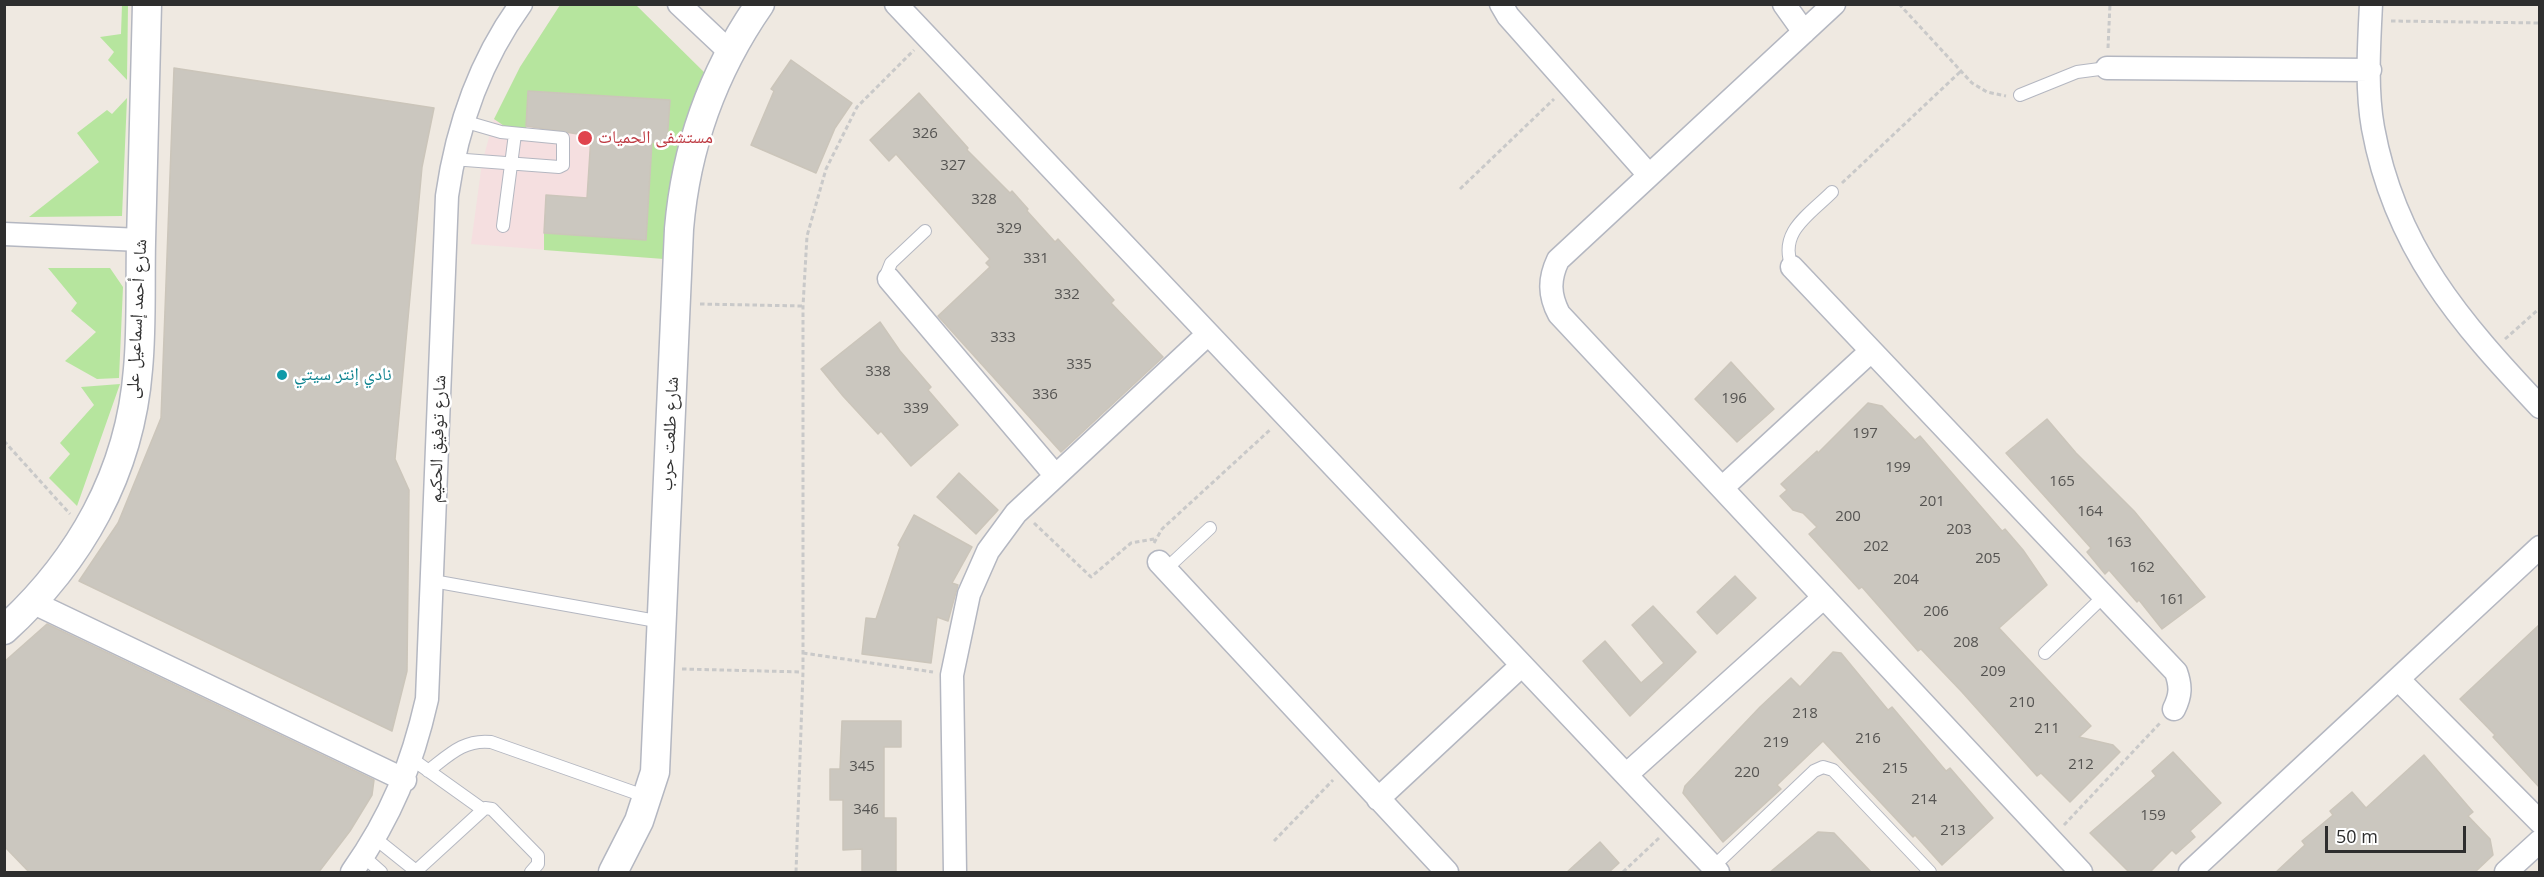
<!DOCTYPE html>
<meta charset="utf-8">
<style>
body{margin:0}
#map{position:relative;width:2544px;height:877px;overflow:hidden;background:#efe9e1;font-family:"Open Sans",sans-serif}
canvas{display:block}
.frame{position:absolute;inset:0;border:6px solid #2e2e2e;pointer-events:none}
.scale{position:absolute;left:2325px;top:826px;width:141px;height:27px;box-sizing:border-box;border:3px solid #2e2e2e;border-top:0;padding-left:8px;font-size:18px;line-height:21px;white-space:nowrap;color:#2e2e2e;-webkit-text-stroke:4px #fff;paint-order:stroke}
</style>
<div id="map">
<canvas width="2544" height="877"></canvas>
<div class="frame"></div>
<div class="scale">50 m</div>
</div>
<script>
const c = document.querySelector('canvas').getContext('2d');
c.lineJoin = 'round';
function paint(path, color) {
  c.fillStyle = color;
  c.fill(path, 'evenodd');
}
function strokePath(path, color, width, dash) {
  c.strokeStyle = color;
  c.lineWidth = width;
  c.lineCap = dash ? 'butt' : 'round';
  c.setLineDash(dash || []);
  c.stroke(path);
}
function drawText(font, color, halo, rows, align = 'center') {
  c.font = font + ' "Open Sans","Noto Naskh Arabic",sans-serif';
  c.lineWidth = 5;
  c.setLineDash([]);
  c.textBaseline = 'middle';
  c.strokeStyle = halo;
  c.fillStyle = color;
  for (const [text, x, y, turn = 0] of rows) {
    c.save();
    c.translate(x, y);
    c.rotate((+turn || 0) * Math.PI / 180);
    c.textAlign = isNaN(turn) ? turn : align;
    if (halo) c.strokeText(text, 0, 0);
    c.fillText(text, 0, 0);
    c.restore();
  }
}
paint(new Path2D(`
 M560,5h76l73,72 -36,95 -8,50 -1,37 -193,-15 11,-81 12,-44 26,-52z`), '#f5dfe0');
paint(new Path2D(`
 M122,5h6l-1,75 -19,-20 6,-8 -14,-15 21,-3z
 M560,5h76l73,72 -36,95 -8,50 -1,37 -120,-9v-17l102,7 6,-98h15l3,-42 -141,-9 -3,41 -16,-2 -16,-11 26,-52z
 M127,98l-5,118 -93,1 70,-55 -22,-29 30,-23 5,4z
 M48,268h62l13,19 -4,91 -22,1 -32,-18 31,-29 -25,-21 6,-8z
 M120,384l-43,122 -28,-28 21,-24 -10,-11 34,-38 -13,-18z`), '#b6e59e');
const building = new Path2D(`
 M791,60l61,43 -17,25 -19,45 -65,-28 23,-54 -3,-2z
 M174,68l260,40 -12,59 -27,292 14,31 -2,181 -15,60 -313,-150 39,-58 43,-105z
 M528,91l142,9 -3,43 -15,-1 -6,98 -102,-7 2,-38 41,3 4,-62 -65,-10z
 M919,93l49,55 -1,2 43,43 2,-2 16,18 -1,2 28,31 3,-3 56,61 -3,3 52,54 -102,95 -123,-136 52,-49 -4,-4 4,-4 -94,-105 -7,7 -19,-21z
 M880,322l20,29 31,36 -3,3 30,35 -47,41 -30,-35 -3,3 -35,-38 -22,-27z
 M1731,362l43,47 -37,33 -42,-43z
 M1868,403l14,3 33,34 5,-4 82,95 3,-2 18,21 24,35 -48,43 92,98 -12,11 34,8 7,7 -50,50 -29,-29 -4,3 -75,-84 -41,-43 -3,2 -56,-64 -3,2 -50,-55 8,-7 -14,-14 -10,-3 -13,-14 7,-6 -6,-6 36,-33 1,2z
 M2047,419l29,34 58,58 71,86 -43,32 -23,-29 -2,2 -28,-32 -4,4 -18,-22 4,-4 -85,-95z
 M959,473l39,37 -22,24 -39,-37z
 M914,515l58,32 -20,36 6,2 -10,36 -11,-4 -6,46 -69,-9 4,-36 10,1 24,-72 -2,-2z
 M1735,576l21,22 -39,36 -20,-22z
 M1653,606l43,46 -66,64 -47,-55 22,-20 36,42 23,-20 -32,-38z
 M47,624l327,156 -2,15 -22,36 -32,42h-288l-26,-27v-184z
 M2540,624v164l-47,-51 2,-2 -35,-36z
 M1833,652l8,1 47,57 4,-3 54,64 4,-3 43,50 -51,47 -27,-30 -2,2 -90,-96 -46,44 4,4 -58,53 -40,-49 2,-7 75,-79 31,-29 9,9z
 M842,721h59v26h-17v71h12v55h-34v-24l-19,1v-50h-13v-31h10z
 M2173,752l48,51 -31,28 5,6 -19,17 -4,-4 -23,23h-19l-40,-40 66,-57 -4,-5z
 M2424,755l49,57 -5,4 22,23 3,16 -19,18h-199l30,-28 -3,-4 31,-26 -3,-4 22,-19 14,16z
 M1818,832l16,1 38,40h-103z
 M1600,842l19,21 -11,10h-42z`);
paint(building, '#cbc7bf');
strokePath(building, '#cbc5ba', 1.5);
const service = new Path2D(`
 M2020,95l57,-23 30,-4
 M452,159l107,8 4,-2v-27l-62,-6 -38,-11
 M503,226l12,-92
 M1792,267c-14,-35 17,-52 40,-75
 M889,279l-2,-6 4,-10 34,-32
 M1166,569l44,-41
 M433,581l229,41
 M2045,653l59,-57
 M412,759l70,50
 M428,771c21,-16 36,-32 63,-29l156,55
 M376,839l40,32
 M363,856l18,16
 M1713,867l101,-96 9,-4 10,3 97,102
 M415,872l70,-64 7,1 46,47v8l-7,8`);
const minor = new Path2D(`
 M679,4l51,48
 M896,4l822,868
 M1501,4l7,12 141,159
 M1784,4l20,28
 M1834,4l-276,256c-9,19 -9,35 1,54l522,558
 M2371,4c-2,41 -5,85 2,124 22,120 87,194 167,279
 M2107,68l263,2
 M4,234l137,6
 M1792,267l384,405c5,14 5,23 -2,37
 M889,279l166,196
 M1722,488l149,-137
 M1159,562l288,310
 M34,603l371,177
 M2398,679l142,143
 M1626,775l198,-178
 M1378,799l144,-134
 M352,872c39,-55 60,-107 75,-173l20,-503c10,-70 32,-134 74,-192
 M955,872l-3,-197 17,-81 19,-43 28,-38 192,-179
 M2190,872l350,-325
 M2506,872l34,-31`);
const tertiary = new Path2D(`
 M4,630c76,-69 126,-157 134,-261 4,-42 2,-85 3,-127 2,-79 4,-158 6,-238
 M613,872l26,-51 16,-49 24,-543c7,-83 33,-156 81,-225`);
strokePath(service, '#b4b7c1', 14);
strokePath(minor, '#b4b7c1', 25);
strokePath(tertiary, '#b4b7c1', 31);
strokePath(new Path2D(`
 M1899,4l73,79 15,9 19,4
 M2391,21l149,2
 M2108,48l2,-44
 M1842,183l119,-112
 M1460,189l94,-90
 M700,304l103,2
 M2505,339l35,-31
 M4,441l66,73
 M1034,523l57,54 40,-34 23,-4
 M1154,543l8,-14 109,-100
 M803,653l130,19
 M682,669l120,3
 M2064,825l96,-102
 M1274,841l59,-61
 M796,872l7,-200v-366l4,-70 19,-67 31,-62 57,-57
 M1623,872l36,-34`), '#c9c9c9', 3, [4.5, 3]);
strokePath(service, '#fff', 12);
strokePath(minor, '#fff', 22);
strokePath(tertiary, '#fff', 28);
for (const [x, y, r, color] of [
 [585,138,8,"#e0444e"],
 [282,375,6,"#0f9aa8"]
]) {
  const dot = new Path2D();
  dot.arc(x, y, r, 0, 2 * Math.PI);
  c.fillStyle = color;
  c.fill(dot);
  strokePath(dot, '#fff', 2);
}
drawText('15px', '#555452', null, [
 ["326",925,134],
 ["327",953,166],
 ["328",984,200],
 ["329",1009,229],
 ["331",1036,259],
 ["332",1067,295],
 ["333",1003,338],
 ["335",1079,365],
 ["338",878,372],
 ["336",1045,395],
 ["196",1734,399],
 ["339",916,409],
 ["197",1865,434],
 ["199",1898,468],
 ["165",2062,482],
 ["201",1932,502],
 ["164",2090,512],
 ["200",1848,517],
 ["203",1959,530],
 ["163",2119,543],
 ["202",1876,547],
 ["205",1988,559],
 ["162",2142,568],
 ["204",1906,580],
 ["161",2172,600],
 ["206",1936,612],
 ["208",1966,643],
 ["209",1993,672],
 ["210",2022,703],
 ["218",1805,714],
 ["211",2047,729],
 ["216",1868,739],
 ["219",1776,743],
 ["212",2081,765],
 ["345",862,767],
 ["215",1895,769],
 ["220",1747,773],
 ["214",1924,800],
 ["346",866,810],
 ["159",2153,816],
 ["213",1953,831]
]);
drawText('18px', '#be3a42', '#fff', [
 ["مستشفى الحميات",598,138]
], 'left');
drawText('18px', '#2e2e2e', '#fff', [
 ["شارع أحمد إسماعيل على",137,319,-87],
 ["شارع طلعت حرب",670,434,-87],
 ["شارع توفيق الحكيم",438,439,-88]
]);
drawText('18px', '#0d838f', '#fff', [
 ["نادي إنتر سيتي",294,375]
], 'left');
</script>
